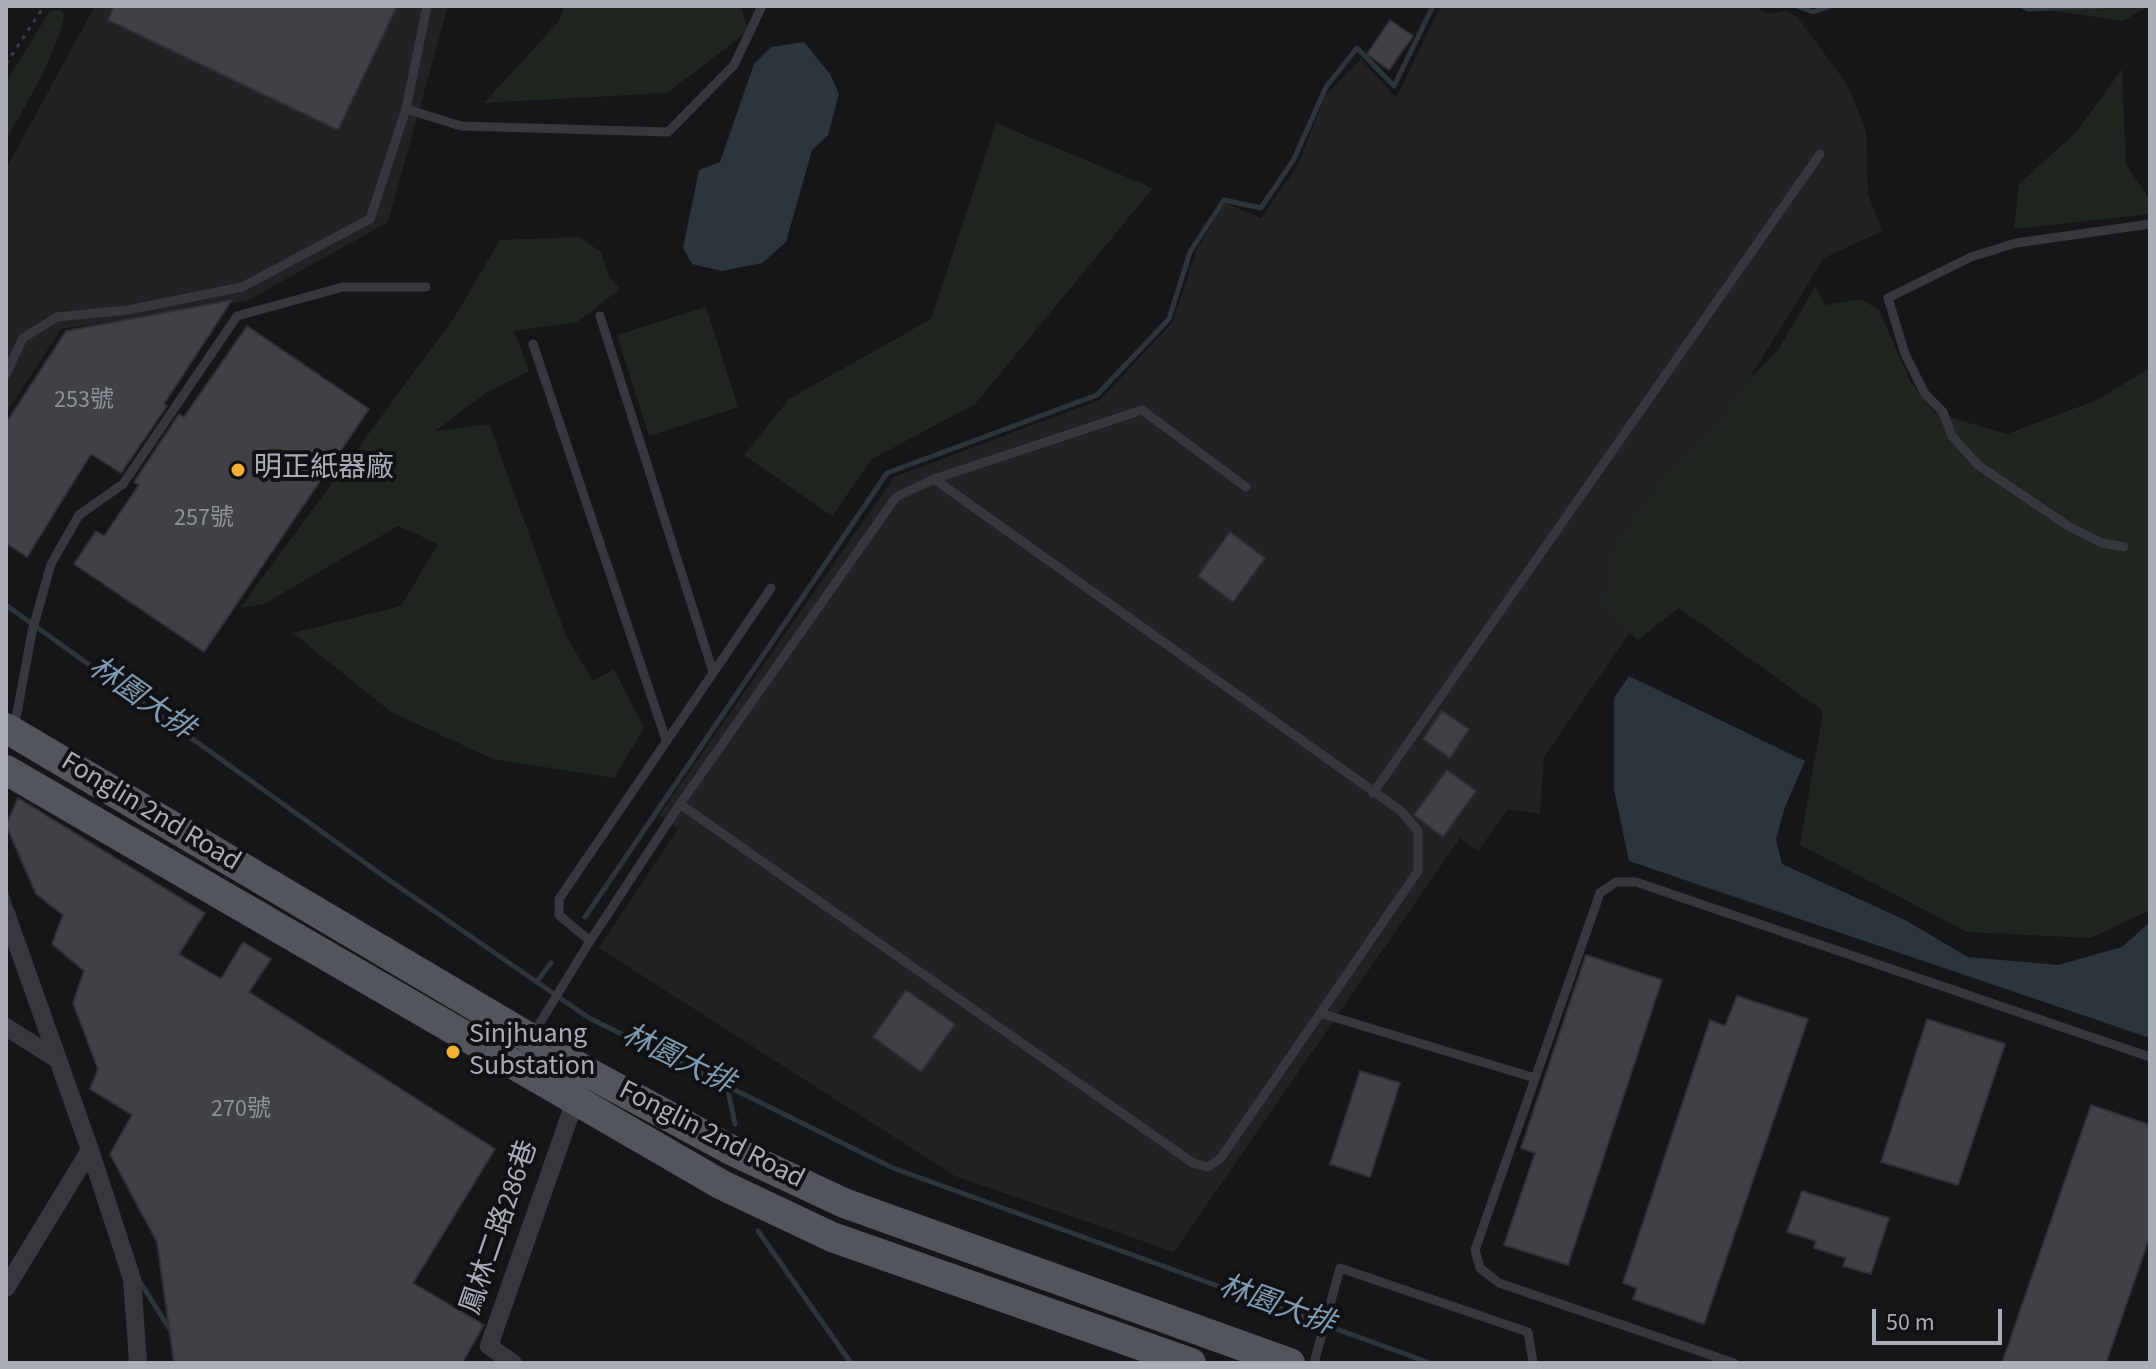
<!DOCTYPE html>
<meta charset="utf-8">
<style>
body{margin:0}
#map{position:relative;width:2156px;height:1369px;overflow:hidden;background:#161618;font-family:"Source Sans 3",sans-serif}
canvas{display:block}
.frame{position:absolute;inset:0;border:8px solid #a8adb8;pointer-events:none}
.scale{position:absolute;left:1872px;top:1309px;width:130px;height:36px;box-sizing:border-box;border:4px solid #a8adb8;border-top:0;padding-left:10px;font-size:24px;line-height:28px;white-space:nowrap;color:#a8adb8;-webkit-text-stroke:6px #111113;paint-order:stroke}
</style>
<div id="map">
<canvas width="2156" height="1369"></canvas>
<div class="frame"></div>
<div class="scale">50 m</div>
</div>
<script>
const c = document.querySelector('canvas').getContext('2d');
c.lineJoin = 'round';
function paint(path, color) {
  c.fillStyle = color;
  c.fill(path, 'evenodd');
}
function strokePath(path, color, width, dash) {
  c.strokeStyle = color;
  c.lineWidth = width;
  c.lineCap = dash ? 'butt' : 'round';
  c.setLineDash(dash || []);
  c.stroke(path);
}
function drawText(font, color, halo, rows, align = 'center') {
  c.font = font + ' "Source Sans 3","Noto Sans TC",sans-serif';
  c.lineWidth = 8;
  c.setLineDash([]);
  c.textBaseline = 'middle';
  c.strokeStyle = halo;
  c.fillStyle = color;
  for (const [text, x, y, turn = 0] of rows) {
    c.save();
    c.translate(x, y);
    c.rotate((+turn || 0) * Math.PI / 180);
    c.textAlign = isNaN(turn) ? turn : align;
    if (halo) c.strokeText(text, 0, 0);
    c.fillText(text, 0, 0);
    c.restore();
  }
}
paint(new Path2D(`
 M95,6h353l-60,216 -141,79 -186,28 -55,84v-244z
 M1441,6h312l16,8 18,-4 11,8 49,66 19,48 2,62 14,37 -58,27 -72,116 10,17 -48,119 -170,247 -4,57 -32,-5 -30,42 -18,-13 -286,414 -219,-76 -356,-228 79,-119 -19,-14 235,-338 206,-77 72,-77 25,-74 28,-46 36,15 37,-53 27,-69 36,-37 35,39z`), '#222225');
paint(new Path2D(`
 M564,6h177l7,25 -81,62 -183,10 76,-83z
 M2019,6h129l-24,15z
 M60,10l4,4c-4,35 -40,94 -58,126v-58l44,-71z
 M2122,69l4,96 24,34v15l-136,15 5,-45 57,-52z
 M996,123l157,65 -178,216 -103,55 -40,57 -88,-61 45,-56 142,-80z
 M579,237l22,15 8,25 11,12 -43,33 -63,9 15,40 -43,22 -51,38 54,-7 77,212 27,45 21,-12 30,59 -30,50 -121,-19 -102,-47 -98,-79 108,-27 37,-62 -40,-18 -134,78 -24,4 214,-290 46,-78z
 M1815,287l11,18 35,-6 18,11 32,73 24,30 72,21 90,-34 53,-32v542l-59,28 -124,-6 -167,-87 23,-134 -144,-103 -41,32 -36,-32 9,-57 50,-71 61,-59 19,-33 37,-38z
 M706,307l32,100 -89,29 -32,-101z`), '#1e261f');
paint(new Path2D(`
 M804,42l26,32 9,20 -11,41 -16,15 -26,92 -24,21 -40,8 -30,-7 -9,-16 16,-78 21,-8 34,-98 17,-17z
 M1629,676l176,85 -20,46 -9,32 6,25 123,56 63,37 90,8 64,-18 28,-25v116l-521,-177 -15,-71v-92z`), '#2c353c');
strokePath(new Path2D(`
 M1797,6l16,6 18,-6
 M2022,6l6,3 77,-3
 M6,605l383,275 200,138 304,150 537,195
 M6,893l5,17
 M585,917l302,-444 210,-78 72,-76 21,-67 34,-52 37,8 33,-49 32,-72 31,-39 37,38 39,-80
 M537,981l14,-18
 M727,1086l8,38
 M758,1231l93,132
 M140,1282l31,49`), '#2c353c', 5);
const building = new Path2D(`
 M114,6h283l-59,124 -230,-110z
 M1390,20l23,16 -24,34 -22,-16z
 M232,300l-68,104 3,2 -46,67 -30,-19 -64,103 -21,-14v-120l60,-92z
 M247,326l122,83 -165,243 -130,-88 22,-33 8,5 35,-51 -5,-3 45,-68 5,3z
 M1230,532l35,26 -32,44 -35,-26z
 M1442,711l27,18 -19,29 -27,-19z
 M1447,770l29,21 -33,46 -29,-22z
 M18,798l187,115 -26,41 42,25 22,-37 28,17 -22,33 246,157 -82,134 71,42 -22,38h-288l-17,-121 -47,-88 22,-39 -42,-26 8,-20 -25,-66 11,-32 -32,-27 11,-29 -27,-21 -30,-69z
 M1586,955l76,25 -94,285 -64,-20 31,-92 -14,-5z
 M906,990l49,34 -34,48 -48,-35z
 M1737,996l71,23 -104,305 -71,-25 4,-11 -14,-5 87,-263 15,6z
 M1927,1019l78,25 -47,141 -77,-23z
 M1360,1071l40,12 -30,94 -40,-13z
 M2091,1105l59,20v111l-44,127h-104z
 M1802,1191l87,27 -18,56 -28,-8 3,-8 -32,-10 2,-7 -29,-9z`);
paint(building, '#404145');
strokePath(building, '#303034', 2);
strokePath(new Path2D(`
 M6,64l38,-58`), '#3d3f44', 3, [4, 6]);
strokePath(new Path2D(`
 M406,109l55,17 207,6 66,-67 28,-59
 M600,316l113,356
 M533,344l133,396
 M6,374l17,-36 34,-21 71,-7 114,-23 128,-68 36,-110 21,-103
 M2124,547l-22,-4 -34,-17 -90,-61 -26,-29 -9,-24 -18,-18 -20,-40 -17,-56 83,-41 45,-14 134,-19
 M14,729l18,-97 19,-68 28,-49 44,-31 114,-168 106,-29h83
 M1373,793l447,-639
 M680,804l513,359 15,4 12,-8 198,-288v-40l-17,-20 -467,-332
 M590,941l-31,-26v-16l212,-311
 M1320,1013l215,65
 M516,1062l74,-121 90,-137 216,-307 38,-18 208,-69 104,77
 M1314,1363l26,-95 188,64 5,31
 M1734,1363l-235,-80 -19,-15 -5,-18 125,-357 16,-11h20l514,175`), '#37383d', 9);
strokePath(new Path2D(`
 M6,913l84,237 42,129 6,84
 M6,1027l49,31
 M6,1288l84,-138
 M513,1363l-24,-17 86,-245`), '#37383d', 18);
strokePath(new Path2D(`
 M6,728l581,344 146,79 111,52 446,160
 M6,770l716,415 110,52 359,126`), '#53555c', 30);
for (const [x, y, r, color] of [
 [238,470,8,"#f2b134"],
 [453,1052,8,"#f2b134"]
]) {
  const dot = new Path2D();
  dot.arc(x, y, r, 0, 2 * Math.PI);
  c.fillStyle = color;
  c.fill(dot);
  strokePath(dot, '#111113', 3);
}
drawText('24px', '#8e929b', null, [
 ["253號",84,402],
 ["257號",204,520],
 ["270號",241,1111]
]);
drawText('28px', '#a8adb8', '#111113', [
 ["明正紙器廠",254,470],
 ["Sinjhuang",469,1036],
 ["Substation",469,1068]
], 'left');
drawText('28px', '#a8adb8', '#111113', [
 ["Fonglin 2nd Road",150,813,31],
 ["Fonglin 2nd Road",711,1136,27],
 ["鳳林二路286巷",501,1228,-71]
]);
drawText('italic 30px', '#7f9bb3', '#111113', [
 ["林園大排",140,700,35],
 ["林園大排",677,1061,26],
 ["林園大排",1276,1307,20]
]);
</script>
